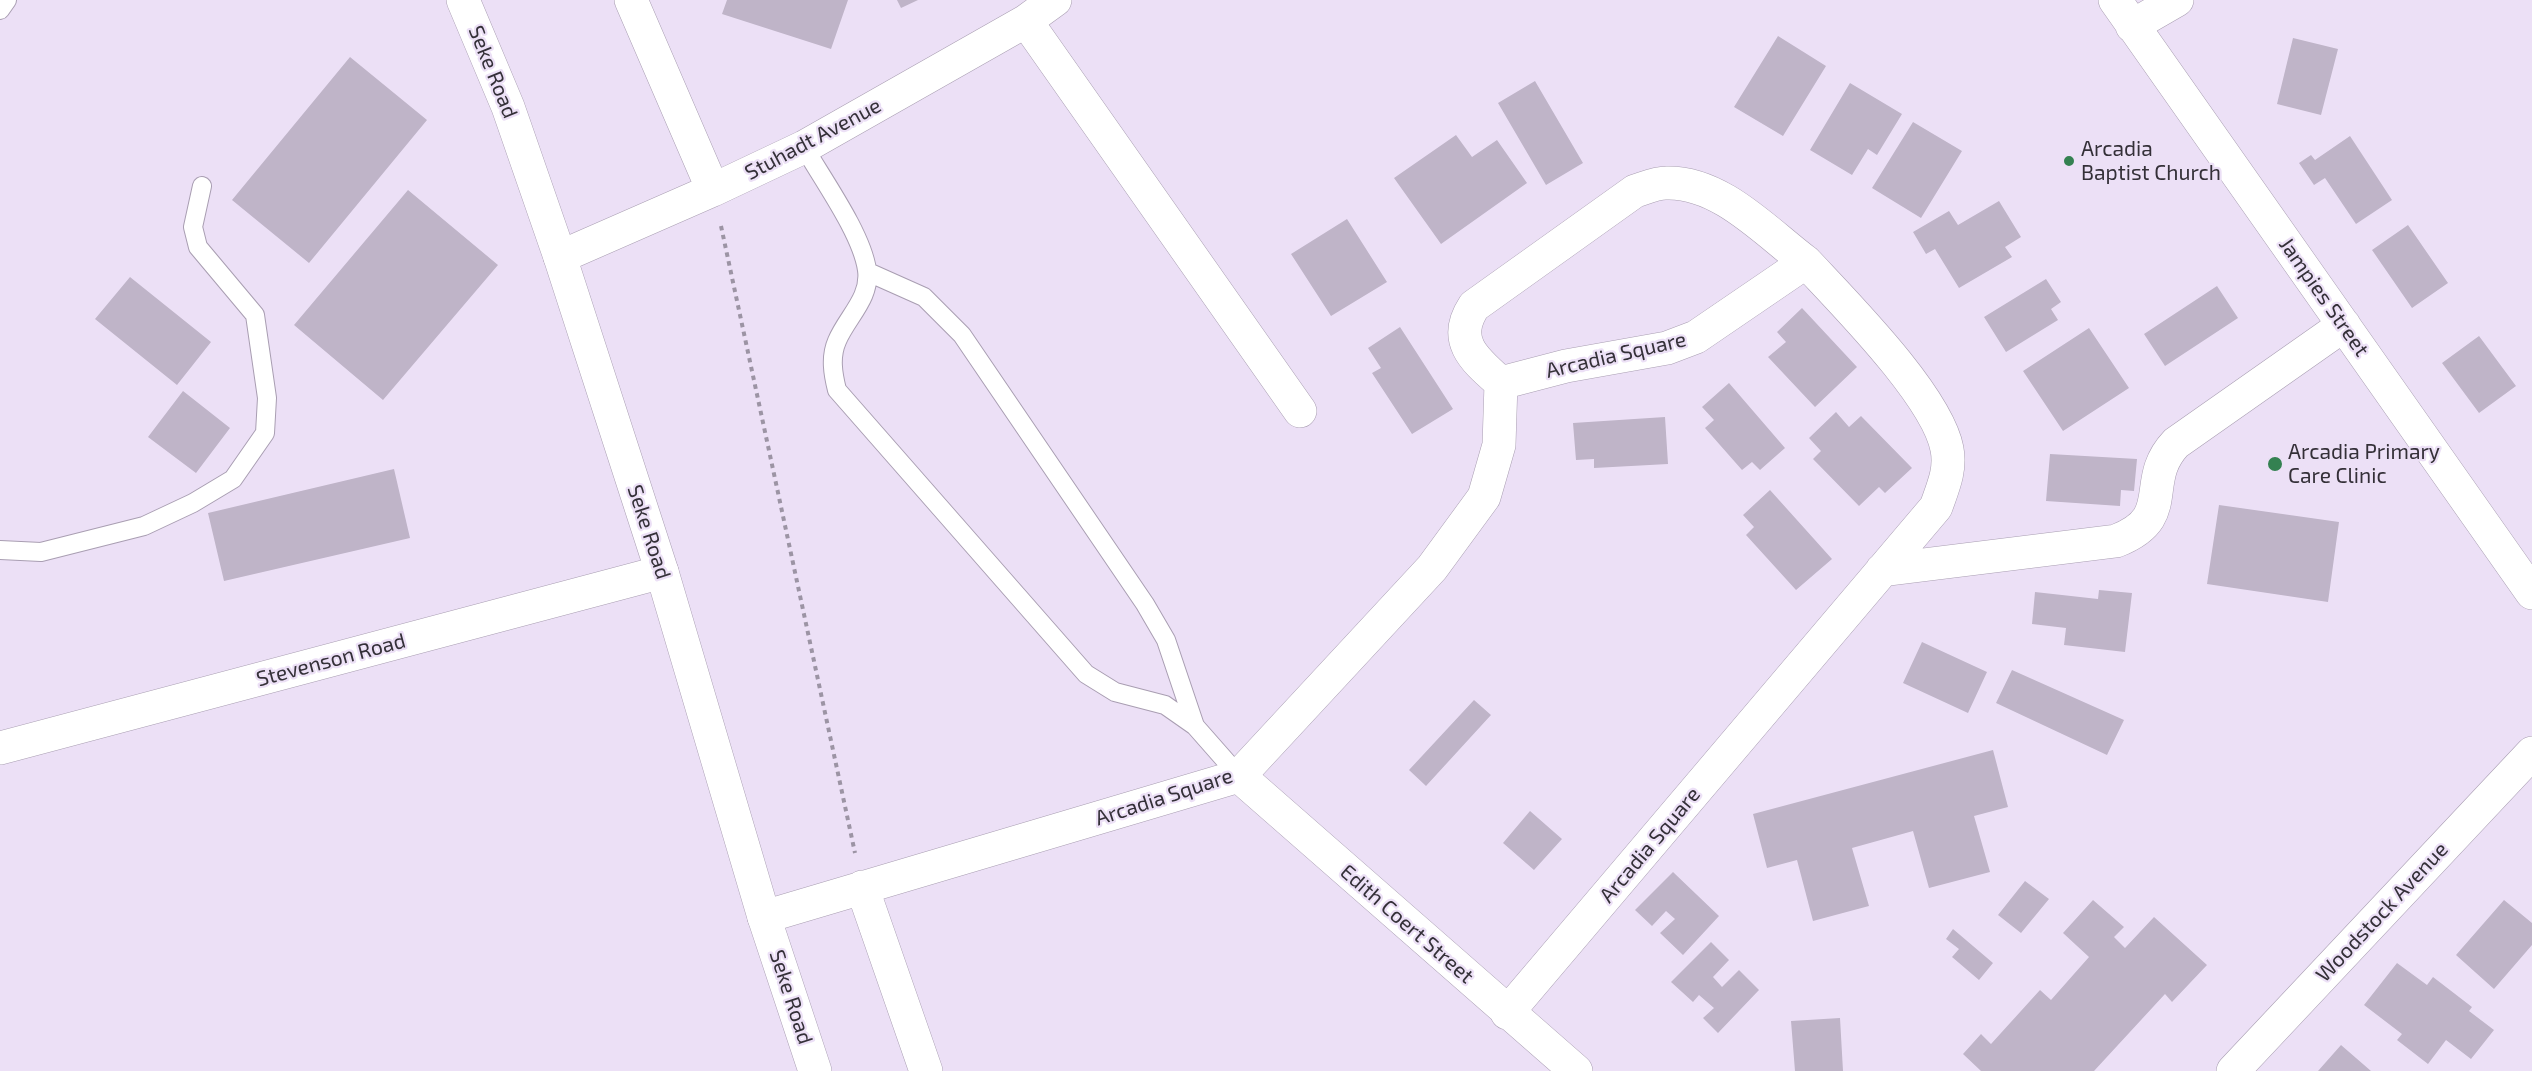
<!DOCTYPE html>
<style>
body{margin:0}
canvas{display:block;background:#ece0f6}
</style>
<canvas width="2532" height="1071"></canvas>
<script>
const c = document.querySelector('canvas').getContext('2d');
c.lineJoin = 'round';
function paint(path, color) {
  c.fillStyle = color;
  c.fill(path, 'evenodd');
}
function strokePath(path, color, width, dash) {
  c.strokeStyle = color;
  c.lineWidth = width;
  c.lineCap = dash ? 'butt' : 'round';
  c.setLineDash(dash || []);
  c.stroke(path);
}
function drawText(font, color, halo, rows, align = 'center') {
  c.font = font + ' "Exo 2",sans-serif';
  c.lineWidth = 4.5;
  c.setLineDash([]);
  c.textBaseline = 'middle';
  c.strokeStyle = halo;
  c.fillStyle = color;
  for (const [text, x, y, turn = 0] of rows) {
    c.save();
    c.translate(x, y);
    c.rotate((+turn || 0) * Math.PI / 180);
    c.textAlign = isNaN(turn) ? turn : align;
    if (halo) c.strokeText(text, 0, 0);
    c.fillText(text, 0, 0);
    c.restore();
  }
}
paint(new Path2D(`
 M727,0h121l-17,49 -109,-35z
 M897,0h21l-17,8z
 M1778,36l48,30 -43,70 -49,-29z
 M2293,38l45,11 -17,66 -44,-11z
 M350,57l77,63 -118,143 -77,-63z
 M1535,81l48,82 -37,22 -48,-82z
 M1850,83l52,31 -25,41 -9,-6 -16,26 -42,-25z
 M1913,122l49,29 -41,67 -49,-30z
 M1456,135l16,22 25,-17 30,43 -86,61 -47,-66z
 M2350,136l42,64 -36,24 -31,-46 -11,7 -15,-22 12,-8 4,5z
 M408,190l90,75 -115,135 -89,-75z
 M1999,201l22,36 -16,10 7,10 -53,31 -24,-39 -9,5 -13,-22 36,-21 9,14z
 M1347,219l40,63 -56,34 -40,-62z
 M2408,225l40,58 -36,25 -40,-58z
 M130,277l81,65 -34,43 -82,-66z
 M2046,279l15,23 -10,7 7,11 -52,32 -22,-35z
 M2217,286l21,32 -73,48 -21,-32z
 M1802,308l55,59 -42,40 -47,-50 18,-15 -9,-10z
 M1400,327l53,82 -41,25 -40,-61 9,-5 -13,-20z
 M2089,328l40,60 -66,43 -40,-60z
 M2479,336l37,50 -37,27 -37,-50z
 M1729,383l56,65 -25,22 -8,-8 -10,8 -37,-42 9,-8 -12,-13z
 M183,391l47,37 -34,45 -48,-36z
 M1836,412l13,15 12,-11 51,52 -27,25 -6,-6 -20,19 -46,-47 8,-8 -12,-13z
 M1665,417l3,47 -74,4v-9l-18,1 -3,-37z
 M2050,454l87,5 -3,32 -13,-1 -1,16 -74,-5z
 M394,469l16,69 -186,43 -16,-68z
 M1770,490l62,69 -36,31 -50,-55 8,-8 -11,-12z
 M2219,505l120,17 -11,80 -121,-18z
 M2099,590l33,3 -7,59 -61,-7 2,-17 -34,-4 3,-32 63,7z
 M1922,642l65,30 -19,41 -65,-30z
 M2012,670l112,50 -17,35 -111,-52z
 M1474,700l17,15 -65,71 -17,-16z
 M1993,750l15,57 -34,9 16,56 -61,16 -16,-57 -61,17 17,58 -56,15 -16,-61 -30,8 -14,-54z
 M1530,811l32,28 -28,31 -31,-27z
 M1673,872l46,44 -36,39 -23,-22 15,-14 -9,-8 -14,15 -17,-16z
 M2025,881l24,18 -28,34 -23,-18z
 M2093,900l31,27 -10,10 11,11 29,-31 53,48 -35,37 -7,-8 -71,77h-113l-18,-17 18,-20 10,10 49,-54 11,10 38,-43 -26,-24z
 M2504,900l28,23v22l-38,44 -38,-34z
 M1953,929l40,34 -14,17 -27,-23 7,-8 -13,-10z
 M1711,942l18,18 -16,17 9,10 17,-17 20,20 -41,43 -15,-15 11,-10 -15,-13 -6,7 -22,-20z
 M2397,963l30,22 6,-8 39,30 -3,4 25,19 -23,29 -25,-19 -18,24 -31,-24 5,-6 -38,-29z
 M1840,1018l3,53h-48l-4,-50z
 M2341,1045l30,26h-53z`), '#bfb4c8');
const service = new Path2D(`
 M0,10l7,-10
 M804,147c19,33 58,87 63,123 4,28 -20,47 -30,71 -7,16 -4,33 0,49l249,284 29,18 50,13 30,21 44,50
 M868,272l56,25 38,38 183,269 21,36 29,86
 M0,550l41,2 103,-26 49,-23 40,-24 32,-46 2,-35 -12,-83 -57,-68 -5,-20 9,-41`);
const minor = new Path2D(`
 M631,0l82,190
 M2115,0l417,593
 M1026,21l274,390
 M2132,26l45,-26
 M560,257l153,-67 91,-43 222,-126 29,-21
 M1501,383c-26,-23 -50,-42 -27,-77l161,-115c10,-3 21,-8 31,-8 54,-2 100,49 140,79
 M1882,570l234,-29c62,-24 23,-59 60,-98l168,-118
 M0,748l662,-176
 M1239,776l337,295
 M862,887l64,184
 M764,917l475,-141 193,-208 52,-71 15,-52 2,-62 65,-17 101,-18 29,-11 110,-75c38,41 131,134 141,187 4,21 -4,38 -11,58l-429,506
 M2233,1071l299,-318`);
const primary = new Path2D(`
 M463,0l45,107 52,150 102,315 102,345 51,154`);
strokePath(service, '#a99eb2', 20);
strokePath(minor, '#a99eb2', 34);
strokePath(primary, '#a99eb2', 34);
strokePath(new Path2D(`
 M721,226l134,627`), '#9c94a4', 4, [4.5, 4.5]);
strokePath(service, '#fff', 18);
strokePath(minor, '#fff', 33);
strokePath(primary, '#fff', 33);
for (const [x, y, r, color] of [
 [2069,161,6,"#348151"],
 [2275,464,8,"#348151"]
]) {
  const dot = new Path2D();
  dot.arc(x, y, r, 0, 2 * Math.PI);
  c.fillStyle = color;
  c.fill(dot);
  strokePath(dot, '#ece0f6', 2);
}
drawText('21px', '#343038', '#ece0f6', [
 ["Seke Road",493,72,68],
 ["Stuhadt Avenue",813,139,-28],
 ["Jampies Street",2324,297,55],
 ["Arcadia Square",1616,355,-13],
 ["Seke Road",649,532,72],
 ["Stevenson Road",331,660,-15],
 ["Arcadia Square",1164,797,-18],
 ["Arcadia Square",1650,845,-50],
 ["Woodstock Avenue",2382,912,-47],
 ["Edith Coert Street",1407,924,41],
 ["Seke Road",791,997,72]
]);
drawText('21px', '#343038', '#ece0f6', [
 ["Arcadia",2081,149],
 ["Baptist Church",2081,173],
 ["Arcadia Primary",2288,452],
 ["Care Clinic",2288,476]
], 'left');
</script>
